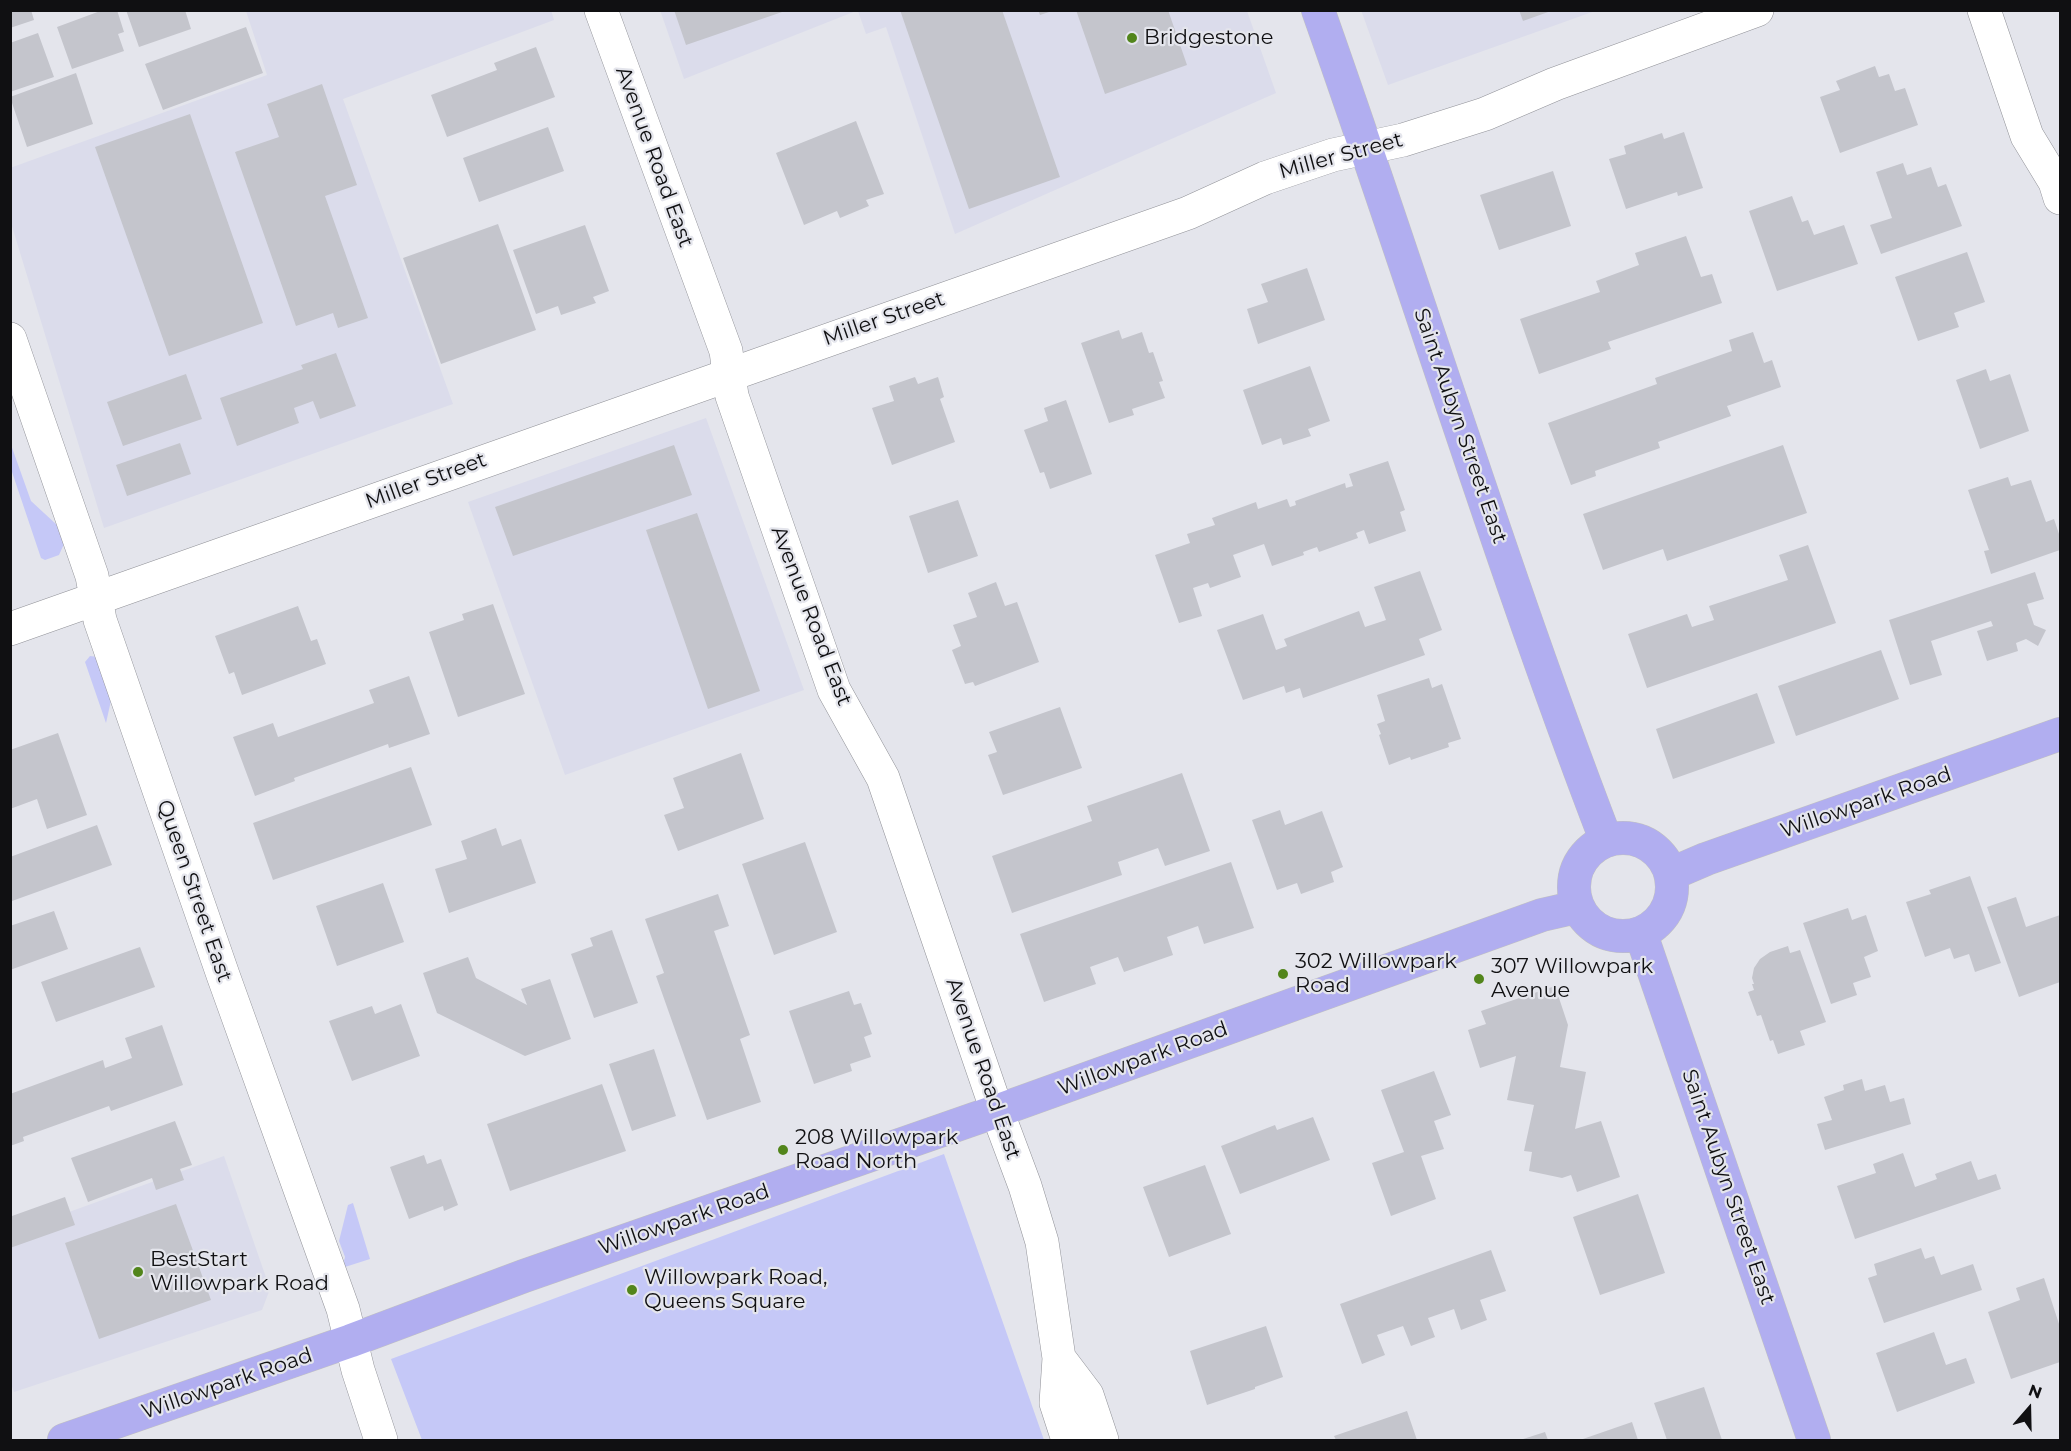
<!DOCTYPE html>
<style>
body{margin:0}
#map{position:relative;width:2071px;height:1451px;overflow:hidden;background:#e4e5ec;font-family:Montserrat,sans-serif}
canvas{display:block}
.frame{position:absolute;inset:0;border:12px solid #101012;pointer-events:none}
.north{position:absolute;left:1999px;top:1379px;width:60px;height:60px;-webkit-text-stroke:4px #e4e5ec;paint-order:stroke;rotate:20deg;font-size:16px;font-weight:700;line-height:24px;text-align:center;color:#101012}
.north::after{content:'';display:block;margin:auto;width:21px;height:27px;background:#101012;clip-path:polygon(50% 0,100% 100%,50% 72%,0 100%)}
</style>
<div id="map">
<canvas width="2071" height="1451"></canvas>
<div class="frame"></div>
<div class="north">N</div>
</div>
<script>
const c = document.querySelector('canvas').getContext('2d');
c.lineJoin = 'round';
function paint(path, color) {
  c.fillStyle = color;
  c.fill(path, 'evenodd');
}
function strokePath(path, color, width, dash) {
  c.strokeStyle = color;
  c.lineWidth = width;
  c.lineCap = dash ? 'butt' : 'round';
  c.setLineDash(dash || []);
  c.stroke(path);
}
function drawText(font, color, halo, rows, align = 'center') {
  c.font = font + ' Montserrat,sans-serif';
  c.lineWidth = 4.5;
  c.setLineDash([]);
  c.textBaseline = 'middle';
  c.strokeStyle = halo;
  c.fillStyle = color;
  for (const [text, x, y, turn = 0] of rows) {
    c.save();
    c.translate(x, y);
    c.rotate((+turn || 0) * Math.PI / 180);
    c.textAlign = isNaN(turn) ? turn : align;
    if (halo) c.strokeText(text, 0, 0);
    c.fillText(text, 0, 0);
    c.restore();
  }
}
paint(new Path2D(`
 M551,10l3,10 -211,79 110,305 -349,124 -93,-305 -1,-55 257,-93 -21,-64z
 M660,10l196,1 -172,68z
 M1361,10l234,1 -207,74z
 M858,11h389l29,82 -321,141 -69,-207 -20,7z
 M706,418l98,272 -239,85 -97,-273z
 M224,1156l46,133 -8,21 -248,82 -3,-8v-151z`), '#dbdceb');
paint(new Path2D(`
 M10,442l21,59 26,24 7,19 -5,11 -14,5 -4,-2 -30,-89z
 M90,656l8,1 14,39 -6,27 -21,-61z
 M944,1154l100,286h-622l-31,-81z
 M353,1203l17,56 -25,8 -1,-6 1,-4 -6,-16 9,-36z`), '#c5c8f7');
paint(new Path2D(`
 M10,10h21l3,10 -24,8z
 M103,10h14l7,22 -6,2 6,17 -52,18 -15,-42z
 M126,10h59l6,19 -52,18z
 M674,10h111v1l-99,34z
 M900,10h102l58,167 -91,32z
 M1038,10h14v1l-12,4z
 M1076,10h92l19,55 -82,29z
 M1519,10h32v1l-28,10z
 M246,27l17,46 -100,37 -18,-46z
 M38,33l16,44 -44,15v-49z
 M536,47l19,50 -108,40 -16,-42 66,-25 -3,-7z
 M1875,66l4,11 10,-3 6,17 10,-3 13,37 -78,28 -20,-56 20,-7 -4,-9z
 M76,73l17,51 -66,23 -17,-50z
 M322,84l35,101 -32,11 43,122 -30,10 -5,-15 -37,13 -61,-174 44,-15 -12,-33z
 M190,114l73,209 -94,33 -74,-209z
 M856,121l28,73 -18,6 3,6 -29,12 -3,-7 -33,14 -28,-72z
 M548,127l16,44 -85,31 -16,-44z
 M1684,132l19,56 -25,8 -1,-4 -51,17 -17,-50 17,-5 -2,-8 38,-13 2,6z
 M1903,163l4,12 24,-8 7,20 8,-3 16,42 -81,28 -11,-29 22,-7 -16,-46z
 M1553,171l18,55 -72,24 -19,-55z
 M1792,196l10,26 6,-2 6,15 30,-10 14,39 -81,27 -28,-80z
 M498,224l38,106 -95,34 -38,-106z
 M585,225l24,66 -16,6 3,6 -35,12 -3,-9 -22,8 -23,-64z
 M1686,236l15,41 11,-3 10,29 -114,39 3,7 -72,25 -19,-55 80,-27 -4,-11 43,-16 -4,-12z
 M1967,252l18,50 -31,11 5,14 -41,14 -23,-64z
 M1307,268l18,52 -67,24 -11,-35 21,-7 -7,-18z
 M1119,330l3,9 20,-7 7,21 4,-1 10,29 -4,1 6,16 -33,11 2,6 -25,8 -28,-80z
 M1753,332l11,31 8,-3 9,27 -54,19 4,10 -73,26 2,6 -65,23 1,5 -25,9 -23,-62 109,-39 -2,-6 77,-27 -3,-11z
 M336,353l20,53 -36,13 -7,-18 -19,7 5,15 -62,23 -17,-48 83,-29 -2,-4z
 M1310,366l20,55 -22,8 3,7 -28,9 -2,-7 -19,7 -19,-55z
 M1986,369l4,12 20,-7 19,57 -49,18 -24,-69z
 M186,374l16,45 -79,27 -16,-44z
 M915,377l3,7 20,-7 6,20 -4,2 15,43 -63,23 -20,-57 22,-7 -5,-15z
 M1066,400l26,74 -42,15 -6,-17 -4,1 -16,-43 24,-9 -4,-13z
 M180,443l11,31 -64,22 -11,-31z
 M674,445l18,50 -179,61 -18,-49z
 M1783,445l24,68 -140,48 -4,-12 -60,21 -20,-56z
 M1388,461l17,49 -5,2 6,19 -37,13 -5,-14 -8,3 2,5 -39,14 -2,-5 -14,5 1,3 -32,11 -8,-22 -31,11 8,22 -31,11 -2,-5 -15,5 9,28 -23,7 -24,-68 35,-12 -3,-9 28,-9 -3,-7 44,-16 2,7 29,-10 3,8 6,-2 -1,-4 50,-18 1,5 7,-2 -4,-12z
 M2008,477l3,9 20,-6 15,42 8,-3 6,18v13l-69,24 -7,-23 5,-1 -21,-60z
 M958,500l20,56 -50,17 -19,-57z
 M697,513l63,178 -52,18 -62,-179z
 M1808,545l28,78 -189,65 -19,-54 59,-20 5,13 22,-7 -5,-14 79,-26 -9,-25z
 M1420,571l22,59 -23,9 6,16 -122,43 -3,-10 -14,5 -2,-7 -41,14 -26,-70 46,-16 13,36 11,-4 -3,-7 75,-28 6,16 21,-7 -12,-33z
 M2035,572l9,27 -17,5 7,21 12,5 -8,16 -12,-7 -10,4 2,8 -31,10 -10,-30 16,-5 -2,-5 -60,20 11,34 -32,10 -21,-65z
 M996,582l9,24 12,-4 22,60 -64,24 -2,-4 -8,2 -13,-34 9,-4 -8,-21 24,-8 -9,-24z
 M493,604l32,90 -67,23 -29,-85 35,-12 -2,-6z
 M298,606l13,35 6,-2 9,25 -84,31 -8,-23 -5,2 -14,-38z
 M1881,650l18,49 -103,37 -18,-50z
 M409,676l21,58 -41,14 -1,-4 -94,34 1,3 -40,15 -22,-59 40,-14 5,14 96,-34 -5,-13z
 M1429,678l3,10 10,-4 19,55 -13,4 1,4 -38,13 -1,-3 -21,8 -10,-30 2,-1 -4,-10 8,-3 -8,-26z
 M1757,693l18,50 -102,36 -17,-50z
 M1060,707l22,61 -79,27 -15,-40 9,-3 -8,-20z
 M58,733l29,82 -40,14 -10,-30 -27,10v-59z
 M741,753l23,66 -86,32 -14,-36 20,-7 -11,-30z
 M411,767l21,58 -159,55 -20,-57z
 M1182,773l28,78 -45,15 -7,-18 -40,14 4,13 -110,38 -20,-57 100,-35 -5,-15z
 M1280,810l5,15 37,-14 21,56 -12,5 3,10 -33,12 -4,-11 -20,7 -25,-70z
 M97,825l15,40 -100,36 -2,-44z
 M496,828l6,18 19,-7 15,44 -87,30 -14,-44 32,-10 -6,-18z
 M805,842l32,90 -63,23 -32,-91z
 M1231,862l23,66 -50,16 -6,-18 -31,11 6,18 -49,17 -6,-15 -28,10 6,17 -52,18 -24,-68z
 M1970,876l31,87 -26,9 -6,-18 -15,5 -4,-11 -25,9 -19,-55 25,-8 -2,-4z
 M383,883l21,59 -67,24 -21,-60z
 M718,894l11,32 -15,5 36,104 -10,4 21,63 -54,18 -51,-144 8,-3 -19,-54z
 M2016,897l10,30 34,-12v67l-41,15 -32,-90z
 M1848,908l4,12 14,-5 12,36 -14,6 7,20 -18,6 4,12 -26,9 -28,-81z
 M54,911l14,38 -58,21v-44z
 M612,930l26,73 -44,15 -23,-64 22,-8 -3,-8z
 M1788,946l2,7 10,-3 26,72 -26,9 5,14 -27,9 -5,-14 -3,1 -9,-26 -4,1 -9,-24 6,-2 -2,-6h2l-2,-6 2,-10 6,-9 10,-7z
 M140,947l15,40 -99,35 -15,-40z
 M468,957l8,21 51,27 -6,-16 29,-10 21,60 -46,17 -88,-43 -14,-40z
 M1555,986l13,39 -8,42 26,5 -11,57 26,-8 19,56 -43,15 -6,-17 -9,3 -33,-7 3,-19 -8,-1 10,-46 -27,-5 9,-44 -36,12 -12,-38 18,-6 -5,-13z
 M849,991l5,14 7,-2 11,31 -8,3 7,20 -21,7 2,7 -38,13 -25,-73z
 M401,1004l19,52 -68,25 -23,-60 43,-15 3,8z
 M162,1025l21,60 -72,26 -2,-5 -86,31 1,4 -14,5v-52l93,-34 2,8 27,-10 -7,-20z
 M654,1049l22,67 -44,15 -23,-67z
 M1434,1071l17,44 -17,6 10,28 -23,7 15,43 -45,17 -19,-53 32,-11 -23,-62z
 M1862,1079l3,12 20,-6 5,17 14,-4 7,26 -86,26 -8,-26 15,-4 -8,-23 20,-7 -1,-5z
 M602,1084l24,67 -116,40 -23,-67z
 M1313,1117l17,43 -90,34 -19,-48 54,-21 2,5z
 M175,1121l17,44 -12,4 4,11 -28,10 -4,-12 -64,24 -17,-44z
 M1903,1153l12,34 22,-8 -2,-5 36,-13 7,19 18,-6 5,15 -146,50 -18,-53 39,-13 -3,-9z
 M424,1155l3,9 14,-5 17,46 -14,6 -1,-5 -34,13 -19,-52z
 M1205,1165l26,69 -62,23 -26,-70z
 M1638,1194l27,79 -65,22 -27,-78z
 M65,1197l10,28 -65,23v-36l2,4z
 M176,1204l35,96 -112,39 -34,-96z
 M1921,1248l4,11 9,-3 7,19 32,-11 9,26 -98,33 -16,-45 9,-3 -3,-11z
 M1491,1250l15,41 -26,9 7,20 -26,10 -7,-21 -26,9 7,19 -24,9 -8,-20 -26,9 8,20 -23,9 -22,-60z
 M2044,1278l16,49v35l-49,17 -23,-67 32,-12 -4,-12z
 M1266,1326l17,51 -28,10v2l-48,16 -17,-54z
 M1934,1332l12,33 20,-7 9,25 -78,29 -21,-59z
 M1704,1387l18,53h-55l-13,-37z
 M1407,1411l10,29h-81l-2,-4z
 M1632,1422l6,18h-58z
 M1545,1432l3,8h-28z`), '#c4c5cc');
const minor = new Path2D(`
 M601,10l125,341 6,45 102,294 49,88 114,333 28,75 17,56 17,116 -3,45 12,37
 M1984,10l43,126 28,46 5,16
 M10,339l82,237 8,44 9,26 114,329 120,334 15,61 23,70
 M10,629l1178,-416 77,-35 68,-23 70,-15 82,-26 70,-30 202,-74
 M1059,1358l28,37 15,45`);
const major = new Path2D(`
 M1318,10c98,276 183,557 288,830
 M1574 887a49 49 0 1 1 98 0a49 49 0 1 1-98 0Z
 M1671,874l35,-15 354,-125
 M1641,934l173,506
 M64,1440l286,-99 174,-65 473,-165 545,-196 35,-8`);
strokePath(minor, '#919298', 34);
strokePath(major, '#c1c1c1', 34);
strokePath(minor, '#fff', 33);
strokePath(major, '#b1aef0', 33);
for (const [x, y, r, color] of [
 [1132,38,6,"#52851b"],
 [1283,974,6,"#52851b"],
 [1479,979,6,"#52851b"],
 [783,1150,6,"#52851b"],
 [138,1272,6,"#52851b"],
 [632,1290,6,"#52851b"]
]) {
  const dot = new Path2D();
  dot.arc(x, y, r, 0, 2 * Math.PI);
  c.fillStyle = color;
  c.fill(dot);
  strokePath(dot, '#e4e5ec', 2);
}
drawText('21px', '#101012', '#e4e5ec', [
 ["Bridgestone",1144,38],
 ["302 Willowpark",1295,962],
 ["Road",1295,986],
 ["307 Willowpark",1491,967],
 ["Avenue",1491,991],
 ["208 Willowpark",795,1138],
 ["Road North",795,1162],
 ["BestStart",150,1260],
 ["Willowpark Road",150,1284],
 ["Willowpark Road,",644,1278],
 ["Queens Square",644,1302]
], 'left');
drawText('21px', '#101012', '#e4e5ec', [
 ["Miller Street",1341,156,-15],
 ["Avenue Road East",654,157,70],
 ["Miller Street",884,319,-19],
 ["Saint Aubyn Street East",1460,426,71],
 ["Miller Street",426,481,-20],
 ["Avenue Road East",811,616,69],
 ["Willowpark Road",1866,803,-19],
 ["Queen Street East",194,891,71],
 ["Willowpark Road",1143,1059,-20],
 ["Avenue Road East",983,1069,71],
 ["Saint Aubyn Street East",1728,1187,71],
 ["Willowpark Road",684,1220,-19],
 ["Willowpark Road",227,1384,-19]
]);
</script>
